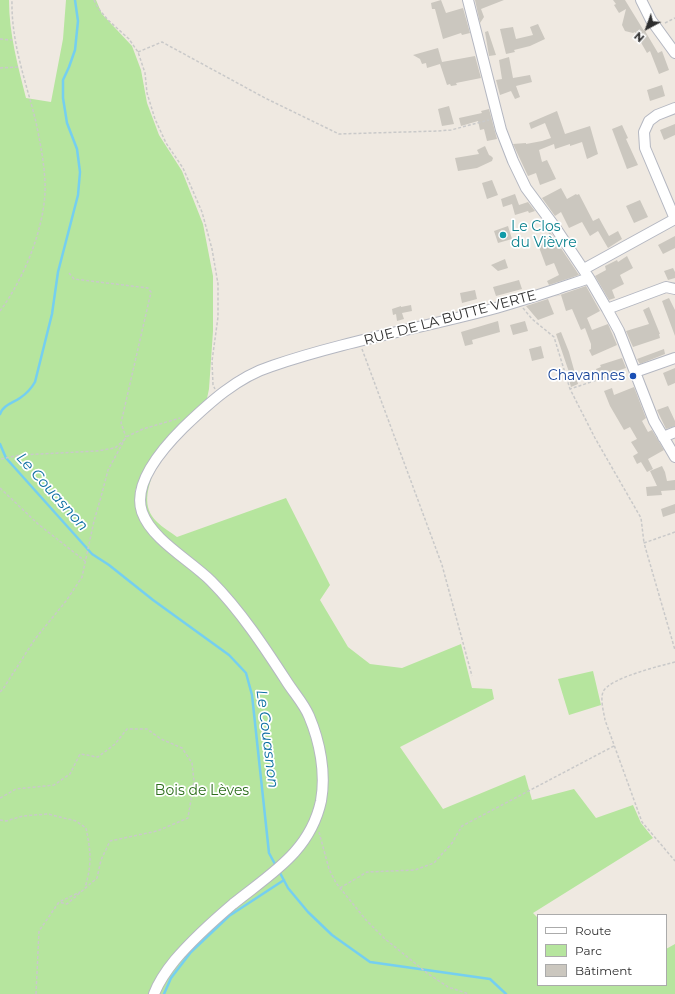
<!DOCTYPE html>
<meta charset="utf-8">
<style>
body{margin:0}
#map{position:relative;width:675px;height:994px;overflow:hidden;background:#efe9e1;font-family:Montserrat,sans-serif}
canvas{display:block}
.legend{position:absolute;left:537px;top:914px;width:130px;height:72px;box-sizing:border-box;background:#fff;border:1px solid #ababab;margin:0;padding:5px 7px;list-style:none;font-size:12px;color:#2e2e2e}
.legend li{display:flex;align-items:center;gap:8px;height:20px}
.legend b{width:20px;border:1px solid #ababab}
.north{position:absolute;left:627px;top:8px;width:40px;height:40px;-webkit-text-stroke:3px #fff;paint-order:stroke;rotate:221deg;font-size:11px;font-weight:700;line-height:16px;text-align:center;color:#2e2e2e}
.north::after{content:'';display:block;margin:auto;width:14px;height:18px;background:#2e2e2e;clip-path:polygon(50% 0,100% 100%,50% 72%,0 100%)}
</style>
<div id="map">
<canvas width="675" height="994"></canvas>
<ul class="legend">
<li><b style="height:5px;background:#fff"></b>Route</li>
<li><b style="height:11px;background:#b6e59e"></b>Parc</li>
<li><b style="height:11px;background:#cbc7bf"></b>Bâtiment</li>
</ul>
<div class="north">N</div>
</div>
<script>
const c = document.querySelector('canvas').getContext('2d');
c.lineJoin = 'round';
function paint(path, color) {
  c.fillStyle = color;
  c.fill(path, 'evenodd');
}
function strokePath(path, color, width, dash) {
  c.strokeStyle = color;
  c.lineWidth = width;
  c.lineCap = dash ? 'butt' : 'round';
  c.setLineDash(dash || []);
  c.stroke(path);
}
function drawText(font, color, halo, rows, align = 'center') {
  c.font = font + ' Montserrat,sans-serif';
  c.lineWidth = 3.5;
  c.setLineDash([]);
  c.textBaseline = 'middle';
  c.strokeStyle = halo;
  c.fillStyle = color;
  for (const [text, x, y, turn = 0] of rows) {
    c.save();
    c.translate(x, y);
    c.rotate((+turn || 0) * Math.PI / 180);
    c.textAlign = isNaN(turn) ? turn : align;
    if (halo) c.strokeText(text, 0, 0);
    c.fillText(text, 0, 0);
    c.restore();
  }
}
paint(new Path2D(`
 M0,0h9c0,34 9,66 17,98l25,4 12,-63 3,-39h30l6,14 30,32 9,24 6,33 12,32 23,36 21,53 10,52v55l-4,58 -3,14 -41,37 -21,29 -9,22 4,25 17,13 -11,-20 -1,-17 10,-22c-6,19 -13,36 3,52 6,6 14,10 20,15l109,-39 44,87 -10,15 28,47 22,17 32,4 59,-24 11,44 20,1 2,10 -94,48 43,62 82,-34 7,25 42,-11 22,29 37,-13 8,18 12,15 -120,75 5,5v67h128v-36l9,-5v50h-675z
 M593,671l8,34 -32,10 -11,-36z`), '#b6e59e');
strokePath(new Path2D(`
 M0,414c3,-9 13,-11 20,-16 6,-4 11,-9 15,-16l17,-68 6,-42 20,-77 2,-23 -3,-23 -10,-26 -4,-25v-18l6,-13 6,-17 3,-29 -3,-21
 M0,444l6,14 86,96 17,11 44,35 76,55 17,18 6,22 17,158 7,13
 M279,871l9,17 20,24 24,23 38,27 120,17 16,15
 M164,994l7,-16 20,-26 38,-36 55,-36`), '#75cff0', 2.5);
paint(new Path2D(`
 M441,0l5,13 17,-5 7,25 -8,2 -1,-2 -18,6 -8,-30h-3l-1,-6z
 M475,0h29l-23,9 3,8 -4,6z
 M613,0h12l19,31h1l13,22 4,-2 7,19 -10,4 -9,-23 -3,2 -12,-21 -2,1 -8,-2 -3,-6 4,-16 -7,4 -5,-8 2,-1z
 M538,24l7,15 -15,7 -16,4 1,2 -9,2 -6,-25 13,-2 3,12 17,-4 -3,-8z
 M488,31l8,24 -7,1 -4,-24z
 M438,48l4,14 33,-6 6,22 -25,5 1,2 -6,1 -1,-2 -3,1 -7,-21 -13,4 -1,-5 -4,1 -2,-5 -7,-4z
 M509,57l4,21 17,-3 2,7 -16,4 4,11 -5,2 -4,-8 -11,4 -4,-15 6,-1 -3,-19z
 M662,85l3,11 -15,5 -3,-11z
 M449,106l5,18 -12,2 -4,-17z
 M489,109l8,30 -10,2 -3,-12 -4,1 -2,-9 -17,5 -2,-8 23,-5 -1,-2z
 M557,111l8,23 25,-8 8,28 -11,5 -5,-17 -12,4v-2l-15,5 -1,-5 -15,6 3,12 5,-2 9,19 -16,6 -4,-12 -8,3 -15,-32 13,-1v1l16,-3 9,-3 -6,-15 -14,6 -2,-6z
 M675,124v11l-11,5 -4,-10z
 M622,125l6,13 -2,1 12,26 -11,4 -15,-40z
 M485,146l4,9 2,1 2,2 -1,3 -15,7 -19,3 -3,-13 24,-4 -2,-4z
 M492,180l6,15 -11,4 -5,-16z
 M561,188l6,11 9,-5 1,1 2,-1 14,27 6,-3 10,18 9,-5 4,8 -14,9 -10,-17 -8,5 -8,-14 -13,6 -8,-16 -6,4 -13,-18z
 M515,194l4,11 9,-3 7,9 -6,2 -1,-2 -13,4 -3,-11 -9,3 -2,-8z
 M640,200l8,17 -14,6 -8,-17z
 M508,226l4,13 -14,4 -4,-12z
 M546,226l33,49 -30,10 -2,-4 12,-6 -5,-12 -8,3 -9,-24 13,-5z
 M675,236v12l-12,6 -5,-9z
 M627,256l6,12 -13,7 4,9 -12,6 3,8 -6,2 -14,-24 11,-6 -1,-4 12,-6 1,2z
 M505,259l3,9 -10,3 -7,-6z
 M673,268l2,4v6l-7,2 -4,-9z
 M519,280l3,9 -26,7 -3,-9z
 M586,286l14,25 -13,7 5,12 16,-6 9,21 -25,11 -3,-6 2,-1v-5l-6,-16 -4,2 -9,-21 -6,2 -5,-16 -7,2z
 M475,290l2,9 -15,4 -2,-10z
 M669,298l6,12v26l-13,-35z
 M548,299l6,15 -16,6 -12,-14z
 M411,305l1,6 -10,2 2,6 -7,2 -1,-7 -3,1 -1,-6 9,-3v1z
 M649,307l11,27h-1l1,4 -27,9 -7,-16 23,-7 -6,-14z
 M498,321l2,11 -28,8 1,4 -8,2 -4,-14z
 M525,321l3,10 -15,4 -3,-10z
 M561,332l8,20 9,32 -7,3 -3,-11 2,-1 -14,-41z
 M541,346l3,12 -12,3 -3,-12z
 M664,349l1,5 -25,10 -3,-5z
 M622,358l4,10 -27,9 -3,-8 5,-2 -1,-2z
 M675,368v15l-7,3 -5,-13z
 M634,387l12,31 -4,3 6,11 4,-2 12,20 -16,9 5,10 -6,3 -6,-10 -4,2 -4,-8 5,-3 -7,-11 6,-3 -7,-12 -6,3 -14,-24 -6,-15 8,-3 2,7z
 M668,406l7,15v5l-9,3 -9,-19z
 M662,466l3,6 2,9 8,-1v10l-14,1 1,4 -15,1 -1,-9 11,-1 -7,-15z
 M675,504v9l-12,4 -2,-8z`), '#cbc7bf');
const minor = new Path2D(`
 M468,0l33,130 12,31 13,27 29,39 34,51 18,31 12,22 35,90 21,36
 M641,0l10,20 24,33
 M675,108l-18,7 -8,6 -5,11 1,16 30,71
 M584,269l91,-50
 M607,309l59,-22 9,2
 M635,372l40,-14
 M663,437l12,-5
 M154,994c5,-13 12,-23 21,-34 17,-20 38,-39 58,-56 37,-30 77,-52 88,-103 5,-28 -1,-59 -12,-85 -5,-12 -15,-23 -22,-34 -22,-34 -47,-72 -76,-101 -21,-21 -59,-41 -69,-69 -10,-29 22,-65 41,-84 26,-25 54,-51 89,-62 73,-25 150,-38 224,-58 20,-6 40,-12 61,-19 10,-4 22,-7 32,-11`);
strokePath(minor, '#b4b7c1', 12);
strokePath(new Path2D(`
 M94,0l4,8 10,12 21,19 9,13 7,21 2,20 8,26 11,24 17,25 19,44 10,37 6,35v33l-6,44 1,24 2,4
 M665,23l10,-5
 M0,39l12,1
 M138,52l24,-10 103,56 74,36 99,-3 13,-1 38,-10
 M0,68l18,-1
 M69,273l5,6 74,9 3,4 -30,131 5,14
 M523,308l9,11 22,18 16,52
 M0,311c23,-31 43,-79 45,-118 1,-23 -5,-52 -10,-75 -10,-39 -24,-77 -23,-118
 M362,349l80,216 30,111
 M624,371l-54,18 25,49 46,80 3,25
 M1,459l19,-4 77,-4 18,-3 9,-8
 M0,488l38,36 47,37
 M675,532l-31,11 31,107
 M675,662c-15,4 -66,16 -72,30 -3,8 1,21 2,28l37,102 33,39
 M0,692l3,-3 32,-50 31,-38 16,-24 12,-56 7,-24 7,-27 18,-33 17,-8 37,-11
 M0,798l16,-9 38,-4 16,-11 10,-20 18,3 17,-13 12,-15h20l14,10 21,9 10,15 2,18 -6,37 -31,13 -47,10 -9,19 -4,18 -30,26 -8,-2
 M0,820l6,1 17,-5 25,-2 28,7 10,7c5,25 6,35 -1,60
 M319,832l10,37 7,14 30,37 18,18 43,35 21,14 21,7
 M340,888l27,-16 48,-2 19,-7 18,-20 10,-17 152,-80
 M36,994l3,-63 20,-29 21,-10`), '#c9c9c9', 1.5, [3, 2]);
strokePath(minor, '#fff', 10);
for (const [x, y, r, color] of [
 [503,235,4,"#0f9aa8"],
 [633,376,4,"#1a4fb4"]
]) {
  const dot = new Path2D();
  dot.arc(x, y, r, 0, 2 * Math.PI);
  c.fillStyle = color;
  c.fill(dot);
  strokePath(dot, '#fff', 1.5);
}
drawText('14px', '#0d838f', '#fff', [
 ["Le Clos",511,227],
 ["du Vièvre",511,243]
], 'left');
drawText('14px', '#2e2e2e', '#fff', [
 ["RUE DE LA BUTTE VERTE",450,318,-15]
]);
drawText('14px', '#164399', '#fff', [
 ["Chavannes",625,376]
], 'right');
drawText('14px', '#2c6e1b', '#fff', [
 ["Bois de Lèves",202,791]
]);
drawText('italic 15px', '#0d6fa3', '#fff', [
 ["Le Couasnon",52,492,48],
 ["Le Couasnon",267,739,83]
]);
</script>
